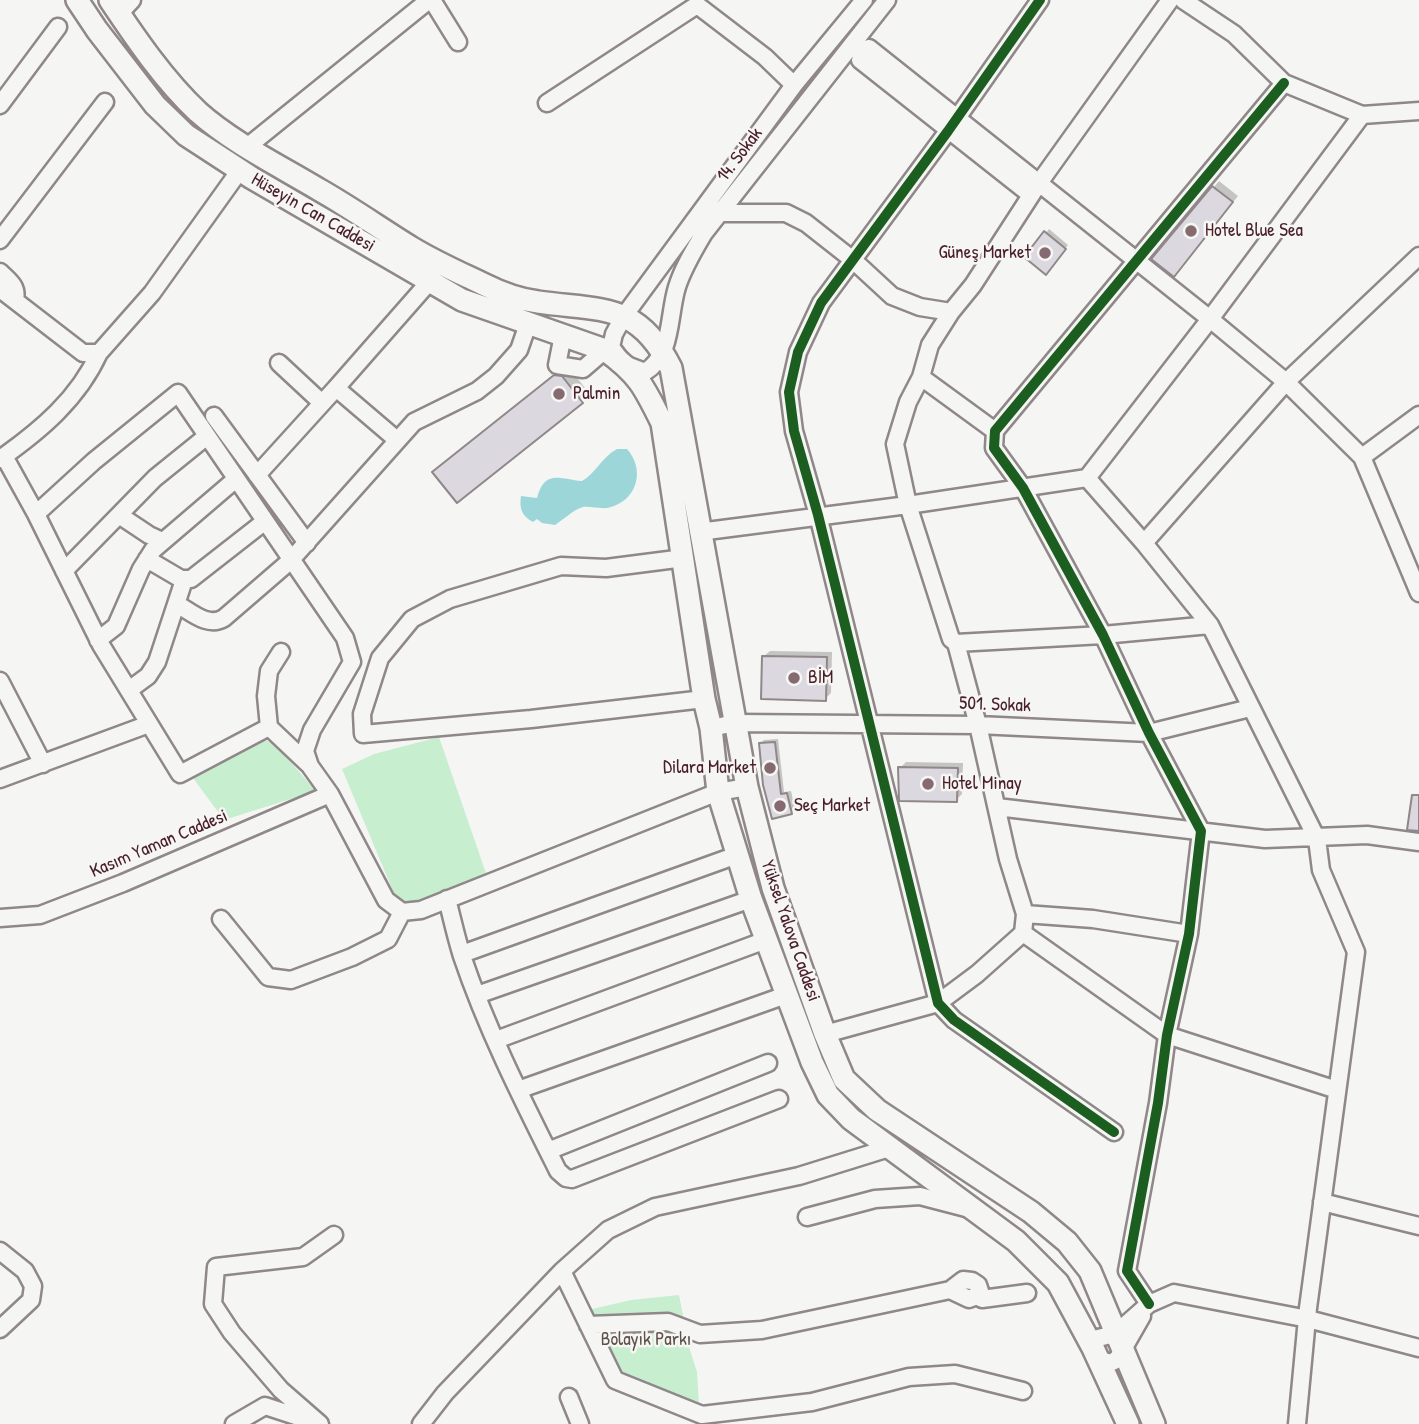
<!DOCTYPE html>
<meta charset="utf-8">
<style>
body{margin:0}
canvas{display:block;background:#f5f5f3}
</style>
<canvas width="1419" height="1424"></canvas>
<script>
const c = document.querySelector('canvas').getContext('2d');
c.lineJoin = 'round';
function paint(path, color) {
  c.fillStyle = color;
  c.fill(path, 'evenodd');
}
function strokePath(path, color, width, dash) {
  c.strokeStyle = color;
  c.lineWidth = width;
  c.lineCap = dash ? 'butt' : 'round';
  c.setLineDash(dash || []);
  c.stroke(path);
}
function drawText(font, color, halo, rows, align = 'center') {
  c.font = font + ' "Patrick Hand",sans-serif';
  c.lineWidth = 5;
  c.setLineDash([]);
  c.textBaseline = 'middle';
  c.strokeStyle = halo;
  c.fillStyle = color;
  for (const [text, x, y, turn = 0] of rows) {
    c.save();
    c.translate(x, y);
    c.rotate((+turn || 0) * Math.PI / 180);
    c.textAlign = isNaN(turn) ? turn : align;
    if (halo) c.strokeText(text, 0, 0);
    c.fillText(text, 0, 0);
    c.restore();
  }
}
paint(new Path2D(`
 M439,737l48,139 -69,27 -17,-2 -6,-5 -53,-127 32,-15z
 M259,739l15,4 42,48 -92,29 -31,-42z
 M679,1295l11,55 7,22 2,35 -82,-30 -29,-67 43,-10z`), '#c8eed0');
paint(new Path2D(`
 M617,449h10c18,20 11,50 -16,58 -9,3 -19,-1 -28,0 -9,2 -20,13 -28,18l-13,-2 -5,-4 -4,3c-11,-6 -14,-13 -12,-26l16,2c8,-29 22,-19 45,-17 14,-8 20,-24 35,-32z`), '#9dd6d9');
paint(new Path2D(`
 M1219,181l19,15 -59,73 -25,-10z
 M1049,229l19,16 -19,24 -3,-36z
 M564,368l6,1 20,25 -8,8 -148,70z
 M770,651l62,1 -1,41 -6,6 -61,-43z
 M778,739l6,53 7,-1 4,18 -4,4 -18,4 -12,-74 3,-3z
 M906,762l57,1 -1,31 -6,6 -56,-32z`), '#0003');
const building = new Path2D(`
 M1212,186l21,16 -59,75 -23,-18z
 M1044,231l22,18 -20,26 -22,-18z
 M554,375l8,1 21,27 -126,100 -25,-31z
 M762,656l65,1 -1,44 -65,-2z
 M775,742l6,52 6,-1 5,21 -20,5 -9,-34 -4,-42z
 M898,767l60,1 -1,34 -58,-1z
 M1412,795h7v36l-12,-1z`);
paint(building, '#dcd8e0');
strokePath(building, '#8f8788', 2);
const minor = new Path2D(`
 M432,0l26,42
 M864,0l-70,85 -170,231 -10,18 -3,13 13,17 21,8c28,-17 23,-56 32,-85 6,-19 17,-37 27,-54l183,-233
 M1040,0l-92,131 -127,172 -23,49 -9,40 5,39 24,84 120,488 16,17 160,112
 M1170,0l-131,183 -66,102 -22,27 -21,33 -9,32 -13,25 -13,42 13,61 179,-27 123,-159 152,-204
 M1183,0l51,34 50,49 78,32 57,-4
 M119,14l13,-14
 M547,103l150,-98 68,52 29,28
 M0,105l58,-78
 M247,147l182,-147
 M1031,195l-171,-135 9,-12 341,271 76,63 76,75 57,-42
 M717,210l5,3h64l20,10 47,37 39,36 28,11 31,5
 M0,240l105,-138
 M0,272c9,9 18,14 15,28
 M0,289l83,64h16l53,-60 88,-123
 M563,335l-6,30 26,4 22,-19
 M279,363l43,40
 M921,377l74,54
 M214,416l93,127
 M397,440l-61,-52 94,-107
 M4,456l32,58 65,131 79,129 89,-47 39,37
 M1362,457l57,136
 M0,459c41,-29 78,-60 99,-106
 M257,475l79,-87
 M1087,478l57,65 66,82 107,214 4,31 35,82 -48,356 -11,116
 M36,514l58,-53 84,-68 167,245 7,24 -40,68 -7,21 5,15 20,28 56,106 16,12 19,-2 297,-118 29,-5
 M119,515l30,20 13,6
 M699,532l209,-27 43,134 5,4 22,82 30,134 17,55 -2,19 -46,41 -39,29 -113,31
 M1144,543l142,-161 133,-126
 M684,558l-78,10 -45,-2 -111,33 -38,20 -32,39 -18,56 1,20 168,-15 173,-20
 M147,559l34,20h10l73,-57
 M64,571l91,-93 52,-42
 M177,604c14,8 31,24 47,14l66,-57 124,-139 63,-31 19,-15 23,-26 9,-26
 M98,640l18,-14 25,-57 12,-19 83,-71
 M956,643l147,-8 107,-10
 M0,681l43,83
 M129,690l19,-14 9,-14 27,-82
 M269,727l-3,-31 3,-25 12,-19
 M711,728l24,-5 243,2 171,8 101,-25
 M0,779l149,-55
 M997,807l268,32 102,-4 52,7
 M447,899c5,19 9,38 15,57 25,74 61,145 96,215l8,7 6,1 207,-80
 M1025,914l68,5 96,15
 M0,918l40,-3 83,-32 207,-89
 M221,919l47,58 23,3 61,-23 36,-18 14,-27
 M1023,933l144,102 170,55
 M462,954l275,-99
 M477,995l274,-96
 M496,1040l270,-100
 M518,1090l268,-95
 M548,1151l220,-88
 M1322,1202l97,24
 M807,1217l68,-18 45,-3 46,12
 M0,1251l25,20 8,15 -2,14 -31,29
 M562,1271l53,109 87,35 110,-13 97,-25 46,-3 68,17
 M950,1290l19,9 8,-3 5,3 45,-6
 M1149,1304l-22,-33 31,-168 9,-68 22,-101 12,-103 -52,-98 -46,-98 -80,-147 -29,-40 1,-17 289,-348
 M588,1325l80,-3 32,12 62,-4 188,-40 13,-10 9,1 6,4 2,6 -3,5
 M1093,1348l5,-10 17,-4 34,-30 25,-11 134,26 111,29
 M1098,1358c8,4 13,7 20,0l24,-42
 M569,1397l11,27
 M234,1424l31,-18 49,16
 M320,1424l-39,-34 -49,-57 -19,-29 3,-37 87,-10 31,-22
 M421,1424l24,-31 117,-122 46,-41 47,-23 144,-31 90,-28`);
const major = new Path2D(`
 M77,0l20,30 58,75 31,30 66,43 210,122 143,50c33,24 39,36 57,73l42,276 7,29 7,64 33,107 61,163 16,33 23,24 165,122 42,42 35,65 35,76
 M110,0c26,39 54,80 88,112 35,31 80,53 120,77 32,18 63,40 94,59 23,14 48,25 71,36 16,8 38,16 55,18 64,9 100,0 133,66l76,419 26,101 52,146 19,45 33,31 154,102 36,30 23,29 64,153`);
strokePath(minor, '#8f8788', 21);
strokePath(major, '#8f8788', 26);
strokePath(minor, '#f5f5f3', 16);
strokePath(major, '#f5f5f3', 21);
strokePath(new Path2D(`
 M1040,0l-92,131 -127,172 -23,49 -9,40 5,39 24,84 120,488 16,17 160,112
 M1149,1304l-22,-33 31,-168 9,-68 22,-101 12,-103 -52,-98 -46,-98 -80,-147 -29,-40 1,-17 289,-348`), '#1b5e20', 10);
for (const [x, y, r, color] of [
 [1191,231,7,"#866a71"],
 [1045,253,7,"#866a71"],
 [559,394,7,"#866a71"],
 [794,678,7,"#866a71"],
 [770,768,7,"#866a71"],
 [928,784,7,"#866a71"],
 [780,806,7,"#866a71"]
]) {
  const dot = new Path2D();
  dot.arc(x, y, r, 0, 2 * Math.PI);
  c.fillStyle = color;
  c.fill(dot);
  strokePath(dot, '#f6f6f2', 2.5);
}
drawText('19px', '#4a1f2b', '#f6f6f2', [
 ["14. Sokak",740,155,-53],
 ["Hüseyin Can Caddesi",313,213,30],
 ["501. Sokak",995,705,2],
 ["Kasım Yaman Caddesi",159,844,-23],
 ["Yüksel Yalova Caddesi",790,931,71]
]);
drawText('19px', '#4a1f2b', '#f6f6f2', [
 ["Hotel Blue Sea",1205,231],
 ["Güneş Market",1031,253,"right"],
 ["Palmin",573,394],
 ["BİM",808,678],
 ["Dilara Market",756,768,"right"],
 ["Hotel Minay",942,784],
 ["Seç Market",794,806]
], 'left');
drawText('19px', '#60514d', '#f6f6f2', [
 ["Bolayık Parkı",646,1340]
]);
</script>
